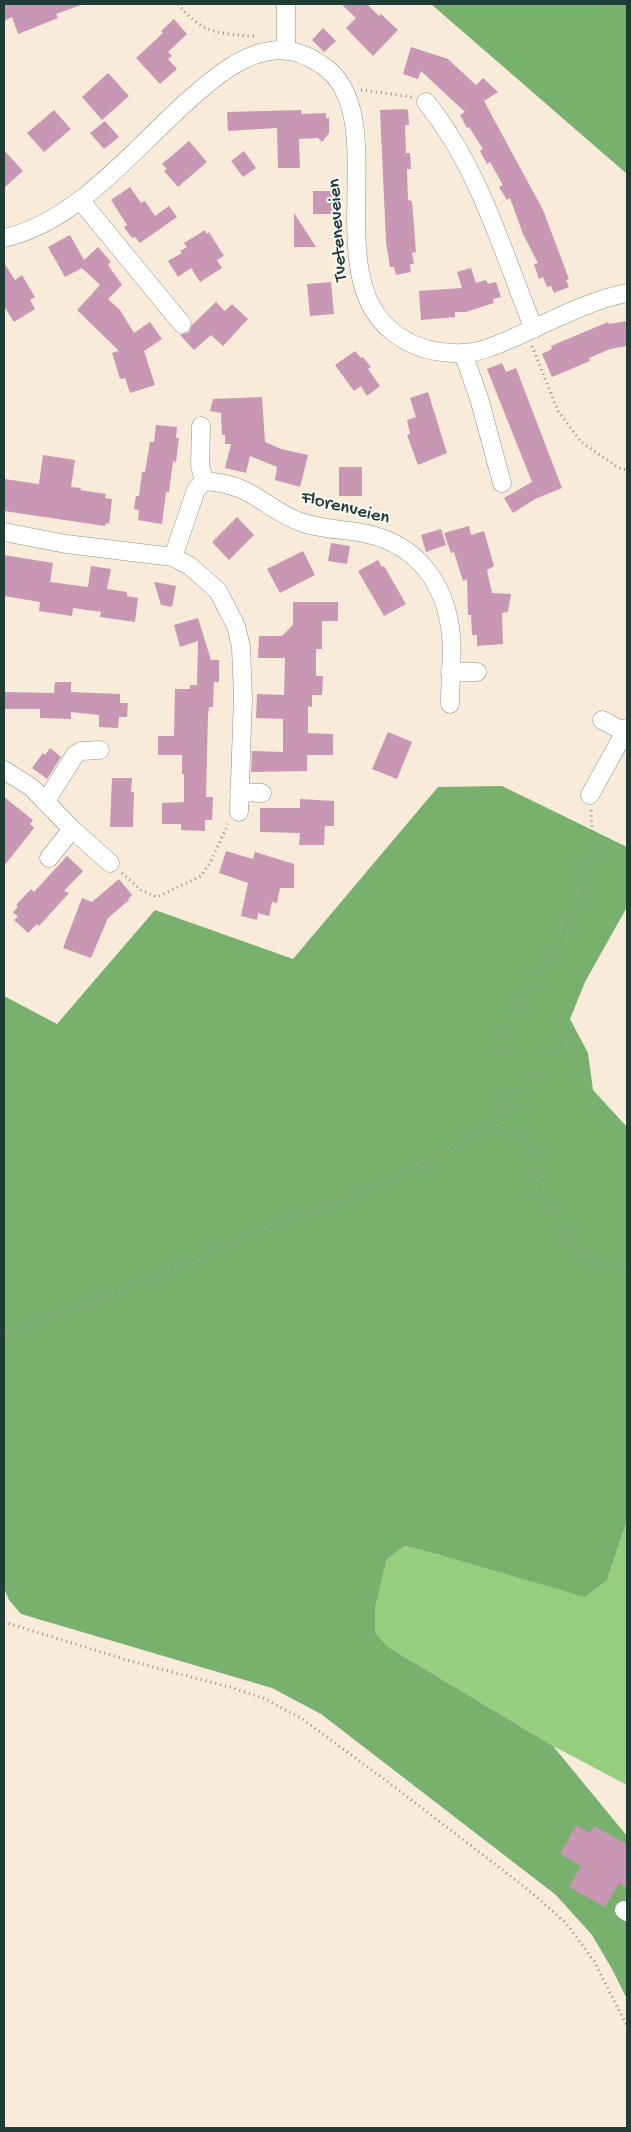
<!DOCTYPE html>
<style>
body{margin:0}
#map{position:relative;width:631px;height:2132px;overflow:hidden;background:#f8ebd9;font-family:"Gochi Hand",sans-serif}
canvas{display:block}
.frame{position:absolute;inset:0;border:5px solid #1f3d34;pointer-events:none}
</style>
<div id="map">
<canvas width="631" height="2132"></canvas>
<div class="frame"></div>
</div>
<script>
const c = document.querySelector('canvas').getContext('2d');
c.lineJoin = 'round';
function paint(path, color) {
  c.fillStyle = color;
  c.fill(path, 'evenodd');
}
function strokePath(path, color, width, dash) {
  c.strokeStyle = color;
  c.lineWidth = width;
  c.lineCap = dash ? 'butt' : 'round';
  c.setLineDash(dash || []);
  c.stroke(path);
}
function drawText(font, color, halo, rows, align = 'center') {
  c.font = font + ' "Gochi Hand",sans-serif';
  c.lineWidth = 4;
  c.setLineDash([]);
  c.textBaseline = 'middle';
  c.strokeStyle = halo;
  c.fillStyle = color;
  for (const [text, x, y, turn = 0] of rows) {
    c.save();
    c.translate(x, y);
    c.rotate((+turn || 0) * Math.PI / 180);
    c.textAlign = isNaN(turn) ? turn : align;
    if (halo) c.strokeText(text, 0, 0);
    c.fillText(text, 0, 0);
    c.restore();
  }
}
paint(new Path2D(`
 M627,1521v264l-74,-39 -165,-99 -13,-15v-24l12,-49 18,-13 39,10 163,24z`), '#96ce80');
paint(new Path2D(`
 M431,4h196v170z
 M502,786l125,61v60l-42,75 -15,37 18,34 5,37 34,37v394l-20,59 -22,17 -141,-41 -39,-10 -18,13 -12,49v24l13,15 165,99 74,90v163l-15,-30 -20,-34 -36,-40 -235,-181 -49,-26 -251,-74 -12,-14 -5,-12v-592l53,28 98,-114 138,49 145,-172z`), '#78b16e');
paint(new Path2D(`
 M4,4h76l1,1 -25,9 2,4 -40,16 -6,-17 -8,4z
 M341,4h26l12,12 2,-2 17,16 -25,26 -27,-28 10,-10z
 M174,19l13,15 -19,18 4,4 -4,3 9,10 -17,15 -24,-26 27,-25 -2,-2z
 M323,28l13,13 -12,11 -12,-12z
 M411,47l37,12 28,26 7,-7 15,14 -14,9 59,109 26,69 -3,1 3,7 -15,6 -3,-7 -4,1 -4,-10 -4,2 -5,-15 4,-1 -15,-29 -13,-36 -3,2 -8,-13 4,-2 -13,-23 -3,2 -7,-13 3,-2 -14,-22 -2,1 -7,-13 5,-3 -44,-41 -3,8 -15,-5z
 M108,73l21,23 -27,24 -20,-23z
 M404,109l4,1 1,15h-4l1,28h4l1,16h-4l1,31 4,1 4,51 -4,1 2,11h-4l1,8 -15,3 -2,-8h-4l-4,-25 -6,-132z
 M54,110l17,19 -27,23 -17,-19z
 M301,110v4l25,-1v5h3v15l-7,9 -4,-4 -19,1 1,29h-22l-1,-40 -49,3 -1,-19z
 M105,121l14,16 -15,12 -14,-16z
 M189,141l18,21 -29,25 -14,-16 3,-2 -5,-5z
 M4,150l19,21 -19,17z
 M244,151l12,17 -13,9 -12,-16z
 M130,187l11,16 4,-2 10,15 14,-10 8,11 -37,26 -5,-6 -3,1 -8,-11 3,-2 -16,-25z
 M313,191h19v23h-19z
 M294,213l22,34h-22z
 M205,230l2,4 2,-2 15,24 -7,4 5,8 -22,14 -9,-14 -13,9 -10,-16 14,-8 -2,-2 7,-4 -3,-4z
 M70,235l14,25 14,-13 13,15 -3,3 14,20 -14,14 12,11 14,23 16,-11 12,17 -18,12 11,34 -25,8 -5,-15 -5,1 -8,-26 7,-2 -42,-41 23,-25 -18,-17 -17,9 -17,-30z
 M4,263l11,17 7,-5 13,22 -5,3 5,9 -21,13 -10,-16z
 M471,268l5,15 10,-3 2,4 8,-2 5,15 -8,2 1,4 -28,9h-11v5l-34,3 -2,-29 43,-3 -5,-16z
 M331,282l3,32 -24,2 -3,-32z
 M216,302l9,9 7,-7 16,15 -25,27 -12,-11 -17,15 -14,-15 9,-3 3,-7z
 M627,321v25l-17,3 -21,9 1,3 -38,16 -10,-23 10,-5 -1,-3 57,-24 1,2z
 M355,351l6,7 2,-1 8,10 -3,2 12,17 -13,10 -6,-10 -7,5 -19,-26z
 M502,363l4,9 10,-4 46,120 -27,11 -22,14 -9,-15 28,-16 -45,-113z
 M428,392l19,61 -29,12 -11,-30 3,-1 -3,-14 9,-3 -6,-19z
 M262,397l3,45 16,7 27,6 -8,32 -25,-7 2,-13 -27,-11 -4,17 -21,-5 6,-24h-6v-9h-3l-1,-22 -11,-2 3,-12z
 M156,425l21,2 -1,11h3l-3,24 -3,-1 -4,31h-3l-4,32 -24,-4 1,-10 -5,-1 2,-13h3l3,-24h3l5,-30h4z
 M43,455l32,5 -4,27 10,1 -1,2 26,4 -1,4 7,1 -3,25 -3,-1 -1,3 -101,-15v-32l35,5z
 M339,467h23v29h-23z
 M237,517l17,18 -25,25 -17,-18z
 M469,526l2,9 13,-4 10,35 -7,4 5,23 19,1 -3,18 -6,1 1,31 -26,2v-11h-5l-1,-20h-3l-1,-36 -4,2 -9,-29 -3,1 -7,-20z
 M441,529l5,16 -20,7 -5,-17z
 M331,543l19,3 -3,18 -19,-3z
 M303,551l12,24 -35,18 -13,-24z
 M4,555l49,8 -3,19 38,5 3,-21 20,3 -4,20 20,3v4l11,2 -3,24 -35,-5 1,-5 -28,-4 -1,8 -33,-5 1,-9 -36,-6z
 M378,560l4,7 2,-1 22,38 -22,12 -26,-45z
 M154,582l22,4 -4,21 -11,-2z
 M293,602h45v19h-16v28h-6v27h7l-1,19h-10v12l-4,-1v27l25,1v21h-26v16l-56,1 1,-21 31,1v-33l-27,-1 1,-24 27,1 1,-37h-27l1,-22h23l11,-11z
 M198,618l13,42h8v22h-5l-1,25h-4l-1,8 -2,82h7l-1,23h-7v11l-24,-1v-6h-19v-21l22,-1v-28h-2v-19h-24v-19h16l1,-47h15v-4h7l1,-44 -18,6 -6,-22z
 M55,682h16v10l49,2v9h8l-1,14h-8l-1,11 -19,-1v-12l-28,-3v7l-31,-1v-9h-36v-17l50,1z
 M388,732l24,10 -15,37 -25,-10z
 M50,748l11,9 -14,22 -15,-11 11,-15 2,2z
 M112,778h20l-1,14h3l-1,35h-23z
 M4,797l29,23 -3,4 4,4 -30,38z
 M300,799l34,2v25h-9l-1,19h-25l1,-12 -40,-1v-24h40z
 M226,851l27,8 2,-7 39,12v24h-14l-3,15 -5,-1 -3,14 -11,-3 -1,7 -16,-4 7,-33 -29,-10z
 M67,856l16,15 -19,20 5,2 -30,33 -2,-2 -9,9 -14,-13 4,-3 -5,-5 5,-5 -2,-2 15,-16 3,3z
 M119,879l13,16 -4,4 1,1 -21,18 -17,40 -28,-10 19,-50 10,4z
 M576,1825l14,8 4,-7 33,18v44l-8,-5 -14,24 -36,-20 12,-21 -21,-12z`), '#c897b4');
const minor = new Path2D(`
 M286,4v47
 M426,102c53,65 77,151 108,227
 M80,200l102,124
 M4,238c74,-16 132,-92 187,-140 24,-21 54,-47 88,-48 16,0 30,6 43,15 73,48 -5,210 71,267 17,14 38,20 60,21 26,2 48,-10 71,-20 33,-15 67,-33 103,-40
 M463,353l16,45 23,85
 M201,426l-1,39 4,16
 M204,481c13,1 25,3 37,8 21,9 38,26 60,33 21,8 45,7 67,12 51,12 78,51 83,101 2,22 -1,46 -1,69
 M4,532l62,12 107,13 17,9 28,25 18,35 5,21 2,50 -4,115
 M173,557l23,-67 8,-9
 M450,672h27
 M602,720l23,12
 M4,770l27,17 41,42 38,34
 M239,792l23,1
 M590,795l37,-67
 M46,801l29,-46 6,-4 19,-1
 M49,858l23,-29
 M624,1910l3,2`);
strokePath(minor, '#8c9486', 19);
strokePath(new Path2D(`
 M178,4c23,29 40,30 76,32
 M361,90l51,7
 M532,346l26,65 23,31 38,26 8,2
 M122,873l19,17 16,7 44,-21 10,-15 17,-37
 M499,1114l2,-56 7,-32 8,-18 40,-58 32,-69 5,-33 -2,-38
 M493,1120l24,16 12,15 7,21 3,19 6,14 34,49 26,16 22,-2
 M4,1335l66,-24 362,-150 39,-24 44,-35 59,-75
 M4,1622l123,38 106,28 30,10 38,20 91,67 139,107 35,31 28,38 33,65`), '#8c9486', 3, [1, 4]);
strokePath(minor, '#fff', 18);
drawText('19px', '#1f3d34', '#fdfcf7', [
 ["Tveteneveien",339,230,-94],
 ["Florenveien",345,509,14]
]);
</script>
